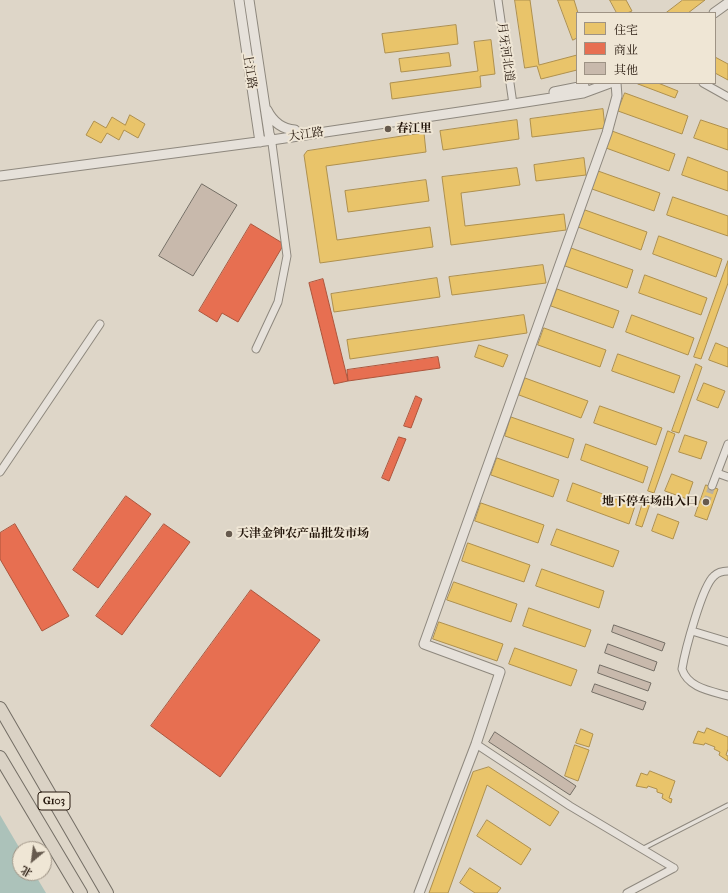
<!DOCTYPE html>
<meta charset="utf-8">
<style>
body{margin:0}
#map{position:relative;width:728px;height:893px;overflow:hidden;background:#ded6c8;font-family:"IM FELL French Canon","Noto Serif SC",serif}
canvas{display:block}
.legend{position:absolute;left:576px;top:12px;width:140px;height:72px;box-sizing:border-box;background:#efe6d5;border:1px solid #9e9385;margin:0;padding:5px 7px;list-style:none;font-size:12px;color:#25170c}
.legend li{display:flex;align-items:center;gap:8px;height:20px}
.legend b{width:20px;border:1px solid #9e9385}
.north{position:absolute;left:12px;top:841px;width:40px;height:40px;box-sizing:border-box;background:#efe6d5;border:1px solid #9e9385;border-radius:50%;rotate:209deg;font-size:11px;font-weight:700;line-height:16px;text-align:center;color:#25170c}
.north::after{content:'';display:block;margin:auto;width:14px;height:18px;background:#665a4e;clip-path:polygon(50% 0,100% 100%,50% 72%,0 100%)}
</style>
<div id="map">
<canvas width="728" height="893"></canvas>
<ul class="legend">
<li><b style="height:11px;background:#e9c46a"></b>住宅</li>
<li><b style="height:11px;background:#e76f51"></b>商业</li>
<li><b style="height:11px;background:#c8b9ac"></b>其他</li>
</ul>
<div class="north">北</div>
</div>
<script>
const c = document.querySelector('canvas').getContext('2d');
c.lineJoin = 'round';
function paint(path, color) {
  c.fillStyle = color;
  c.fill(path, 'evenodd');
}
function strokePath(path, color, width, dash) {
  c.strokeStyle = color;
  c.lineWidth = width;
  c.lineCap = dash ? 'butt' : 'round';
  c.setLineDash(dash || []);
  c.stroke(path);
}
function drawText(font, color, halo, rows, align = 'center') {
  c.font = font + ' "IM FELL French Canon","Noto Serif SC",serif';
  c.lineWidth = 4;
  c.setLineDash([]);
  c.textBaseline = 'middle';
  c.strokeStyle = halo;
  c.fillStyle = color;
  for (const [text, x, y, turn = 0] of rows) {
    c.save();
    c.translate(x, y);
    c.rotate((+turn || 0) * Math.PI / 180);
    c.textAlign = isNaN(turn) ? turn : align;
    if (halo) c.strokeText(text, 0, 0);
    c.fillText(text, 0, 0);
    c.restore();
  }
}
paint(new Path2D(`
 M0,815l20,34v24h14l12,20h-46z`), '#acc2ba');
const homes = new Path2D(`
 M515,0h15l9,65 38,-10v15l-36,9 -4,-13 -12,2z
 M558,0h16l4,13h-1v25l-4,2z
 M610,0h16l6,11 -5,2h-10z
 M683,0h22l-17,13h-22z
 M456,25l2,19 -73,9 -3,-19z
 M491,40l4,34 -15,2 1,11 -89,12 -2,-16 88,-12 -4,-29z
 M449,53l2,13 -50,6 -2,-13z
 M715,57l13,7v16l-13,-7z
 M658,83l20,8 -3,7 -37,-14z
 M625,93l63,23 -6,18 -64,-23z
 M603,109l2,19 -73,9 -2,-18z
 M130,115l15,9 -7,14 -14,-8 -5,10 -12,-7 -6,10 -15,-8 8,-14 12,7 6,-11 13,8z
 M517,120l2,19 -76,11 -3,-19z
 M701,120l27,9v21l-34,-12z
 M612,131l63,23 -6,17 -63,-23z
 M424,133l2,19 -100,14 11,74 93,-13 3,20 -113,16 -16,-108 3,-4z
 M688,157l40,15v19l-46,-16z
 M584,158l2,17 -50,6 -2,-16z
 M517,168l3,17 -59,8 4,33 99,-12 2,16 -115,15 -9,-68z
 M598,171l62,22 -6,18 -62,-22z
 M426,180l3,21 -81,11 -3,-21z
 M673,197l55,19v20l-61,-21z
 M585,210l62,22 -6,18 -63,-23z
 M659,236l63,23 -6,18 -63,-23z
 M571,248l62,22 -6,18 -62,-22z
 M728,261v22l-27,76 -7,-2z
 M543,265l3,18 -94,12 -3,-18z
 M645,275l62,23 -6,17 -62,-22z
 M437,278l3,19 -106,15 -3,-18z
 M557,289l62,22 -6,17 -62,-22z
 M524,315l3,18 -177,26 -3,-19z
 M632,315l62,23 -6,17 -62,-23z
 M544,328l62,22 -6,17 -62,-22z
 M716,343l12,5v19l-19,-7z
 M479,345l29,10 -5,12 -28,-10z
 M618,354l62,22 -6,17 -62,-22z
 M696,364l6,3 -23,66 -7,-2z
 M525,378l63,23 -7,17 -62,-23z
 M704,383l21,8 -7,17 -21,-8z
 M600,406l62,22 -6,17 -62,-22z
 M511,417l63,22 -6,19 -63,-22z
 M668,431l7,3 -21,59 -6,-2z
 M685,435l22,7 -6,17 -22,-7z
 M586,444l62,23 -5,16 -62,-23z
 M497,458l62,22 -6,17 -62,-22z
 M672,474l21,8 -6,17 -22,-8z
 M573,483l62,23 -6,18 -62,-23z
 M706,485l12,4 -11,31 -12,-4z
 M645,496l7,2 -10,29 -6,-2z
 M481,503l63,22 -6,18 -63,-22z
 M658,514l21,8 -6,17 -21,-8z
 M557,529l62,22 -6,16 -62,-22z
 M468,543l62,22 -6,17 -62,-21z
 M542,569l62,22 -5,17 -63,-22z
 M454,582l63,22 -6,18 -64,-22z
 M529,608l62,22 -6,17 -62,-21z
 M439,622l64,22 -6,17 -64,-22z
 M515,648l62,22 -6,16 -62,-22z
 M707,728l21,9v12l-2,6 2,1v5l-9,-6 1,-3 -6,-3 1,-2 -10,-4 -1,2 -11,-2 5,-12 6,2z
 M581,729l12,5 -4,13 -13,-4z
 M575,745l14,5 -11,31 -13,-5z
 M489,767l70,45 -9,14 -63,-41 -39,108h-19l44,-121z
 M650,771l25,10 -6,17 3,1 -1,4 -9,-5 1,-4 -6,-2v-3l-9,-3 -1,2 -11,-2 5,-13 6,2z
 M487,820l44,29 -10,16 -44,-29z
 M470,868l31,20 -4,5h-22l-15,-10z`);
paint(homes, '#e9c46a');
strokePath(homes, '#ae904e', 1);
const shops = new Path2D(`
 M251,224l33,20 -46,78 -16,-9 -5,9 -18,-11z
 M323,279l25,102 -14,3 -25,-101z
 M438,357l2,11 -92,13 -1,-11z
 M416,396l6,3 -11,29 -7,-2z
 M399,437l7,2 -17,42 -7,-3z
 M126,496l25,18 -53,74 -25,-18z
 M15,524l54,92 -27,15 -42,-72v-26z
 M164,524l26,18 -68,93 -26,-19z
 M251,590l69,50 -100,137 -69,-51z`);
paint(shops, '#e76f51');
strokePath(shops, '#ad553c', 1);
const building = new Path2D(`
 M202,184l35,21 -44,71 -34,-20z
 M614,625l51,18 -3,8 -50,-19z
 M608,644l49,18 -3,9 -49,-18z
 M600,665l51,18 -3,8 -50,-18z
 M595,684l51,18 -3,8 -51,-18z
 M495,732l81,54 -6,9 -81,-53z`);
paint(building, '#c8b9ac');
strokePath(building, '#746e65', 1);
strokePath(new Path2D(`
 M706,503l6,-17`), '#b9b0a2', 7, [7, 3.5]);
const service = new Path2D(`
 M642,849l86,-44`);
const minor = new Path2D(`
 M498,0l15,104
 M703,83l25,14
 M256,349l22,-47 9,-46 -16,-120
 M0,472l100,-148
 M717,473l11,4
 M712,486l16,-42
 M728,571c-5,0 -10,1 -14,5 -12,10 -29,75 -32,93 6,19 29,22 46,27
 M692,631l36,11
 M476,744l94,62 104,62
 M627,893l47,-25`);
const tertiary = new Path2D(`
 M239,0l21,142
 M249,0l21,140
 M714,13l14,-10
 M554,92l30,-6
 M267,110c6,12 15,19 28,20
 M0,176l265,-35 248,-37 70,-11 27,-10
 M419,893l57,-149 24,-72 -76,-28 183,-511 10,-37 -1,-13`);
const trunk = new Path2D(`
 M0,708l107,185
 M0,757l81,136`);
strokePath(service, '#8e887e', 5.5);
strokePath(minor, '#8e887e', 9);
strokePath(tertiary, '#8e887e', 11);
strokePath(trunk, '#746e65', 14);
strokePath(service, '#e6e1da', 3.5);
strokePath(minor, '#e6e1da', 7);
strokePath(tertiary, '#e6e1da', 9);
strokePath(trunk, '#dad2c5', 12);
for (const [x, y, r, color] of [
 [388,129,4,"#665a4e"],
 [706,502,4,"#665a4e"],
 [229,534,4,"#665a4e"]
]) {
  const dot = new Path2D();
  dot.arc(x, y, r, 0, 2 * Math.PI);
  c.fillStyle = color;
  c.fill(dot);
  strokePath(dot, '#efe6d5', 1.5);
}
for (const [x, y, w] of [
 [54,801,32]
]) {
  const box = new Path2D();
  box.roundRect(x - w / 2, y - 9, w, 18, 3);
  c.fillStyle = '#efe6d5';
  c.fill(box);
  strokePath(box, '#25170c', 1);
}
drawText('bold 11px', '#25170c', null, [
 ["G103",54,801]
]);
drawText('12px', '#25170c', '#efe6d5', [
 ["月牙河北道",505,52,82],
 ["上江路",249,71,81],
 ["大江路",306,135,-8]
]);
drawText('bold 12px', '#25170c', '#efe6d5', [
 ["春江里",396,129],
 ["地下停车场出入口",698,502,"right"],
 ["天津金钟农产品批发市场",237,534]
], 'left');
</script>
